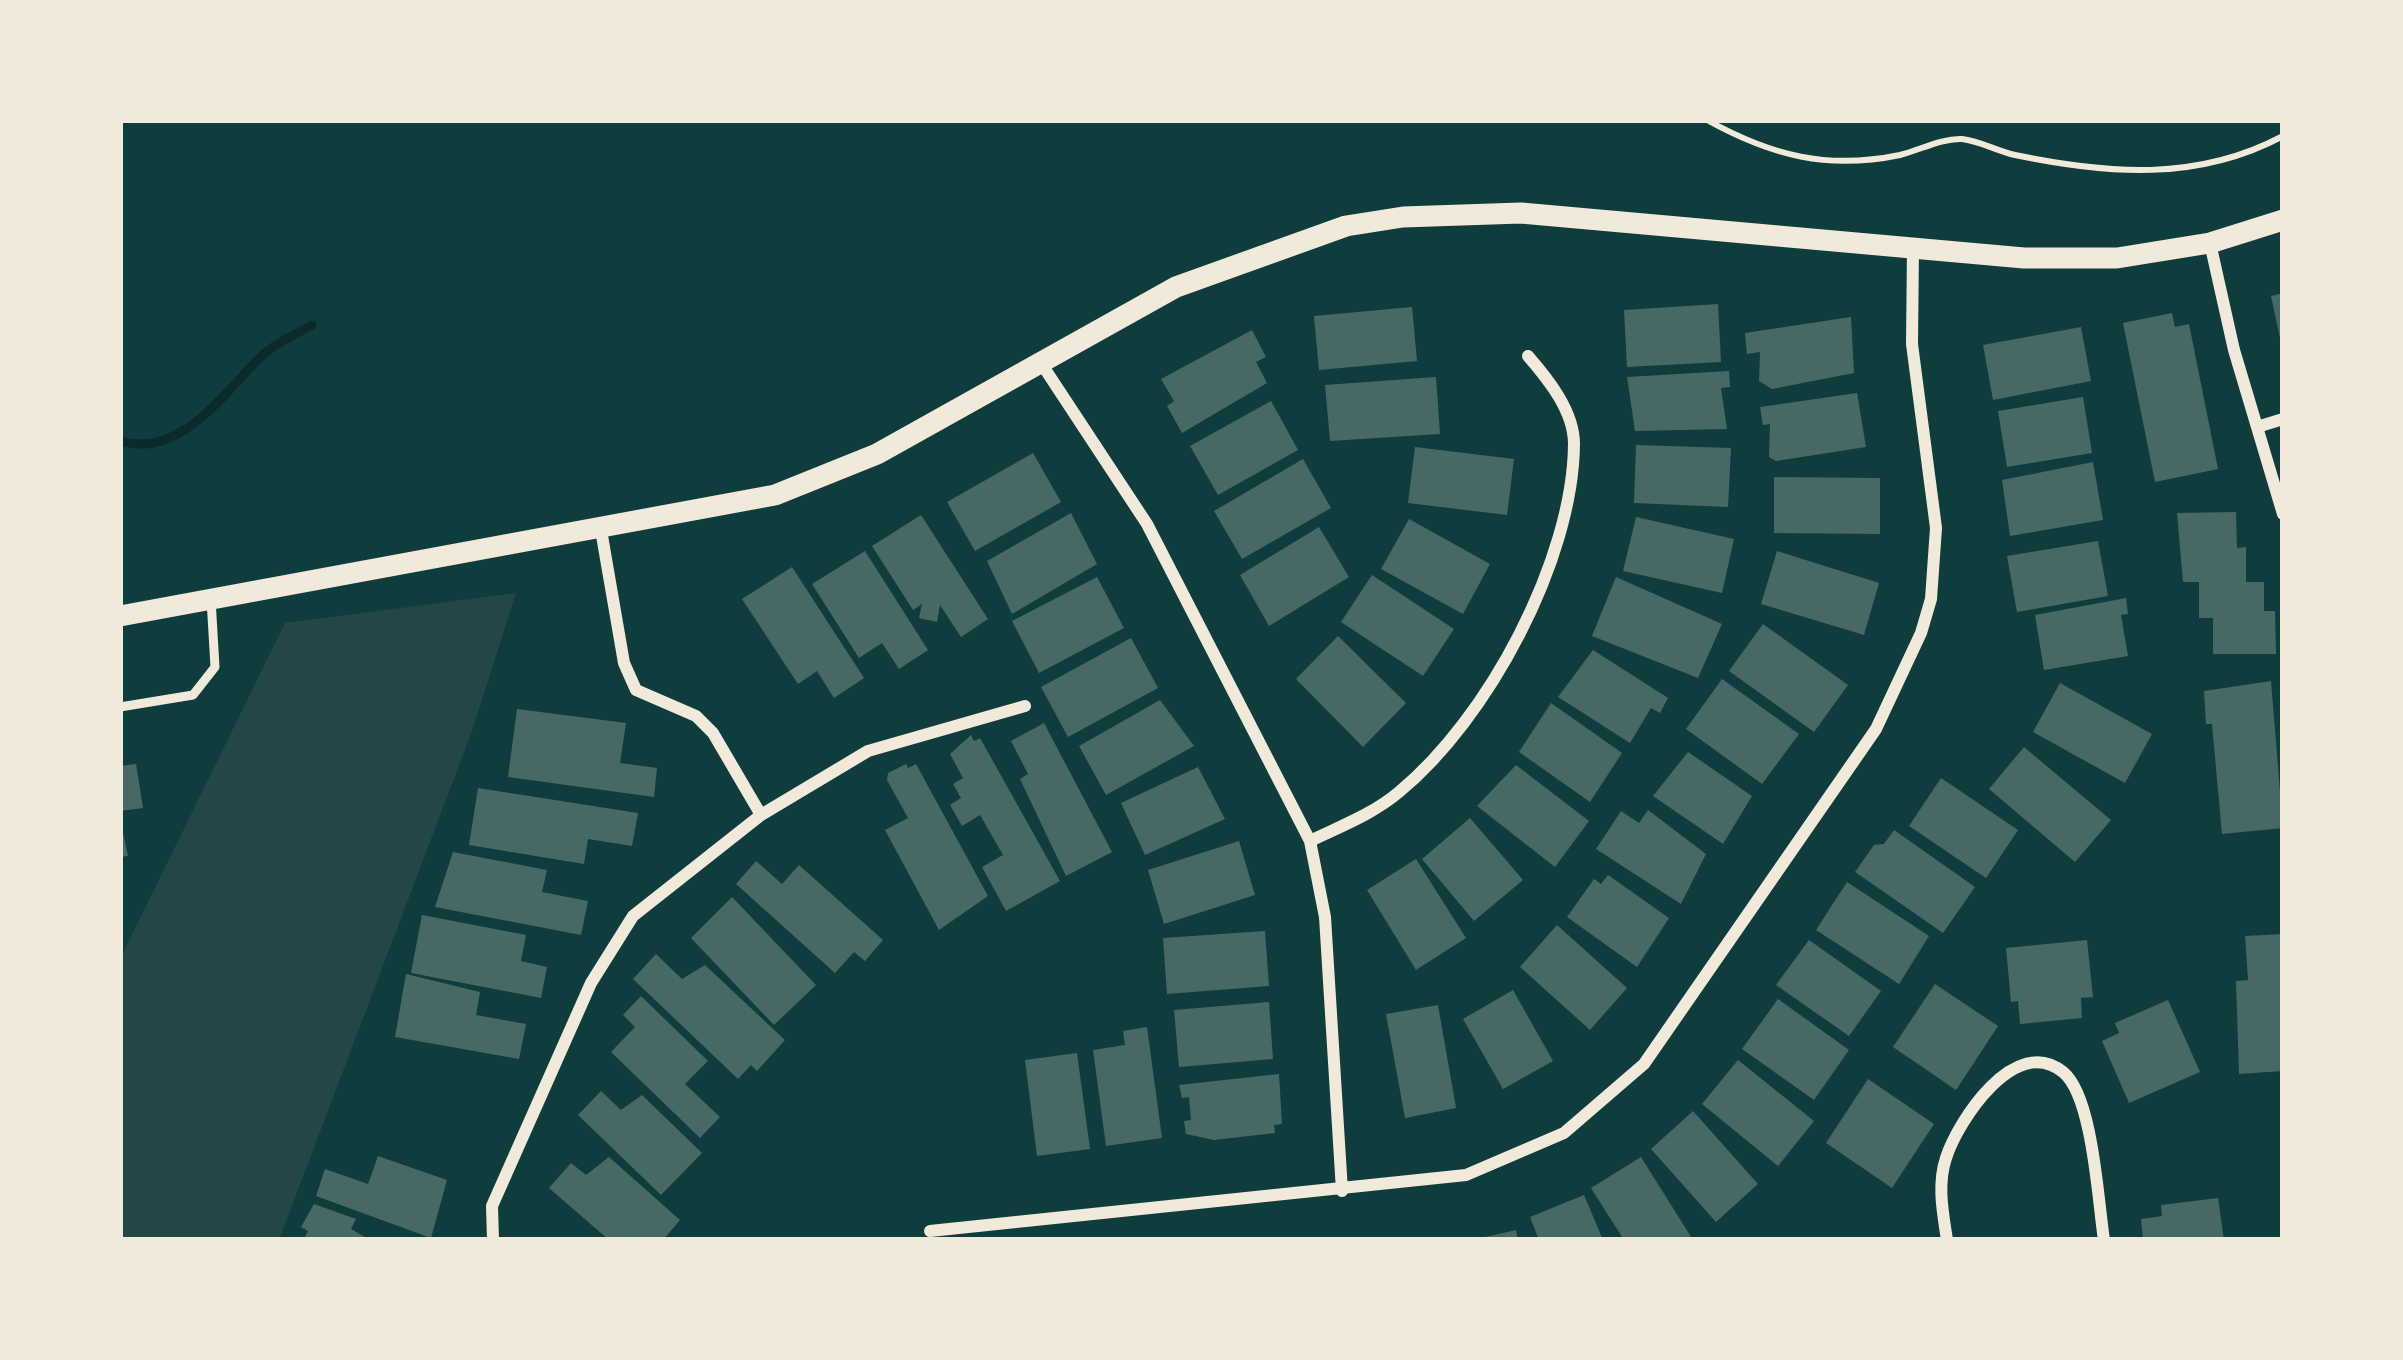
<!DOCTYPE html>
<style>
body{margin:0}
#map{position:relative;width:2403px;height:1360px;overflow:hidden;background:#0f3d3e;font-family:Mulish,sans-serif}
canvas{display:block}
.frame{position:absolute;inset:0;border:123px solid #f1e9da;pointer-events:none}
</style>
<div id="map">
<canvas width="2403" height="1360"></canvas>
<div class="frame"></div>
</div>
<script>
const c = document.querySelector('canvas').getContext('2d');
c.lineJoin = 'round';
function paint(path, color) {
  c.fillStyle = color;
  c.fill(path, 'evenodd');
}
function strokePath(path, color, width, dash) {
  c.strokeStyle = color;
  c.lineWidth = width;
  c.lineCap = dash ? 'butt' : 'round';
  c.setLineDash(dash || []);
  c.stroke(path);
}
paint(new Path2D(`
 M516,593l-44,138 -193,509h-159v-281l165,-336z`), '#244646');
strokePath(new Path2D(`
 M120,441c62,19 107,-53 144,-87 13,-12 33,-20 48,-29`), '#0a2a2b', 9);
paint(new Path2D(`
 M2283,293v50h-2l-10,-47z
 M1718,304l3,58 -94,5 -3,-57z
 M1412,307l5,54 -98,9 -5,-54z
 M2172,313l3,14 14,-3 29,145 -63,13 -32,-159z
 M1851,317l3,56 -82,16 -13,-8 1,-29 -13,2 -2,-21z
 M2081,327l10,54 -98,19 -10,-55z
 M1252,330l14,27 -10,5 11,21 -85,50 -15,-27 7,-5 -13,-22z
 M1729,371l1,16 -9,1 6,41 -92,2 -8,-54z
 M1436,377l4,57 -110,7 -5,-56z
 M1857,393l9,54 -90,14 -7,-4 1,-33 -7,1 -3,-18z
 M2083,397l9,56 -85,14 -9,-56z
 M1271,401l27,49 -80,45 -28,-49z
 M1636,445l95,3 -3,59 -94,-4z
 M1415,447l99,12 -7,56 -99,-12z
 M1033,453l28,49 -86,49 -28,-49z
 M1303,459l28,49 -89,51 -28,-48z
 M2093,462l10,58 -93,16 -8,-56z
 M1774,477l106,1v56l-106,-1z
 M2236,512l1,36 9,-1v35h18v29h11l1,43h-63v-36h-14v-36h-16l-6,-69z
 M1071,513l26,51 -85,50 -25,-53z
 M921,515l67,104 -27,18 -21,-32 -3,17 -18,-4 3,-14 -9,6 -41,-64z
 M1636,517l98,22 -12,54 -99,-22z
 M1409,519l81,45 -27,50 -82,-45z
 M1319,527l30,50 -80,49 -29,-51z
 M2098,541l10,55 -91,16 -10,-56z
 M865,551l63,99 -29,19 -17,-26 -23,15 -47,-74z
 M1777,551l102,32 -15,52 -103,-31z
 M792,567l72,111 -30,20 -17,-27 -19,13 -56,-85z
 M1372,575l82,54 -31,47 -82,-54z
 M1097,577l27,51 -85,45 -27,-52z
 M1616,577l106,47 -24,54 -106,-42z
 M2126,598l2,16 -7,1 7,41 -84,14 -9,-55z
 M1763,624l85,61 -34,47 -85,-61z
 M1338,636l68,67 -43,44 -67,-68z
 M1131,638l27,50 -90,49 -27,-50z
 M1593,650l75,48 -8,15 -9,-5 -21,35 -72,-46z
 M1722,679l77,55 -37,50 -76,-55z
 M2271,681l12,147 -61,6 -10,-110h-6l-2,-33z
 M2060,683l92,51 -27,49 -92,-51z
 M1160,700l34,46 -88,49 -27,-49z
 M1551,703l71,50 -32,49 -71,-50z
 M517,709l109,14 -6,40 37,5 -3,29 -146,-20z
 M1044,723l68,129 -46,24 -46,-97 8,-5 -17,-33z
 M971,735l3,6 6,-3 80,143 -54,30 -24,-44 21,-12 -23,-40 -18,11 -12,-21 11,-7 -8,-14 10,-6 -13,-24z
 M2024,747l87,73 -36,42 -86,-73z
 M1688,752l64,44 -29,48 -70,-48z
 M136,764l7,44 -23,3v-45z
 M906,764l2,4 8,-4 72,132 -49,34 -54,-100 23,-12 -21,-38 1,-7z
 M1516,765l73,56 -34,46 -78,-61z
 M1198,767l27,52 -80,36 -24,-52z
 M1941,778l77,52 -32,48 -77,-52z
 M478,788l160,25 -6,33 -44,-7 -4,25 -115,-19z
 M1648,810l58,44 -25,50 -85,-55 25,-38 18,12z
 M1470,818l53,62 -49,41 -52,-62z
 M120,819l8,37 -8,1z
 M1894,830l81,57 -32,46 -88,-61 19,-27 10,-1z
 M1239,841l16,54 -91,29 -16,-54z
 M453,852l94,18 -5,22 46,9 -7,34 -146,-28z
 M1416,859l50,79 -50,32 -49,-80z
 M756,861l26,23 17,-19 84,75 -18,21 -11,-9 -19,21 -99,-89z
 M1608,875l61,43 -32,49 -70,-50 27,-38 7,5z
 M1847,882l82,54 -30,48 -83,-54z
 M732,897l84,88 -42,40 -83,-87z
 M422,915l104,20 -5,26 26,6 -6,31 -130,-25z
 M1557,925l70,63 -37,42 -70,-63z
 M1265,931l4,55 -102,8 -4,-56z
 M2283,934v137l-44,3 -3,-93 12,-1 -3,-44z
 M1809,940l72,51 -32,45 -73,-51z
 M2087,940l6,57 -12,1 1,20 -62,6 -2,-23 -7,1 -5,-54z
 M656,954l26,25 23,-14 80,75 -28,31 -6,-6 -13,14 -105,-100z
 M406,974l74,18 -4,23 50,9 -7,35 -124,-22z
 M1935,984l63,42 -42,64 -63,-43z
 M1513,990l40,71 -50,28 -40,-70z
 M641,996l67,65 -23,23 35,33 -20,21 -89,-86 24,-25 -12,-12z
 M1778,999l71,51 -35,50 -72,-51z
 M2168,1000l32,72 -71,31 -27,-62 17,-8 -4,-10z
 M1269,1002l4,57 -94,8 -5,-57z
 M1438,1005l18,103 -51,10 -19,-104z
 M1147,1027l15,111 -56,8 -13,-96 32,-5 -2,-14z
 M1077,1053l13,96 -53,7 -12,-96z
 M1738,1060l76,61 -36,45 -76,-62z
 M1279,1074l3,50 -8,1 1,8 -61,7 -28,-6 -2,-13 7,-1 -2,-23 -7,1 -3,-13z
 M1868,1079l66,45 -42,64 -66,-45z
 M601,1091l20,19 21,-15 60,58 -41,42 -83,-80z
 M1693,1111l65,73 -42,38 -65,-73z
 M378,1156l69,24 -16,58 -115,-42 9,-27 43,15z
 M609,1157l71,63 -17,20h-54l-60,-52 22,-25 15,12z
 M1641,1157l52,83h-69l-33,-52z
 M1584,1195l19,45h-64l-9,-23z
 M2218,1198l6,42h-81l-2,-21 21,-3 -1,-11z
 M314,1204l42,15 -5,10 19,11h-67l5,-9 -7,-4z
 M1516,1230l2,10h-37v-2z`), '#486865');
strokePath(new Path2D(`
 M1707,120c65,36 121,50 193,35 20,-5 42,-17 62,-16 18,2 35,12 53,16 92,19 182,27 268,-19`), '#f1e9da', 6);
strokePath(new Path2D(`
 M120,707l73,-12 22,-28 -4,-68`), '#f1e9da', 9);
strokePath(new Path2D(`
 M2210,243l24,107 49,164
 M1041,363l106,161 163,317 15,76 17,274
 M2257,427l26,-8
 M601,530l23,133 12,27 60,26 17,17 48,82
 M1310,841c31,-15 63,-27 89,-49 89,-73 174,-232 175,-348 0,-33 -26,-65 -46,-88
 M930,1231l536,-56 98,-42 80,-69 232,-335 45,-96 10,-34 5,-71 -24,-184 1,-97
 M493,1240l-1,-34 99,-223 42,-67 128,-101 107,-64 157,-45
 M1947,1240c-4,-27 -10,-55 -1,-82 12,-37 69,-125 117,-86 30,24 35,130 41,168`), '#f1e9da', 12);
strokePath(new Path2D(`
 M120,616l655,-121 102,-41 299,-167 170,-61 57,-9 118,-4 503,45h93l93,-15 73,-23`), '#f1e9da', 21);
</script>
